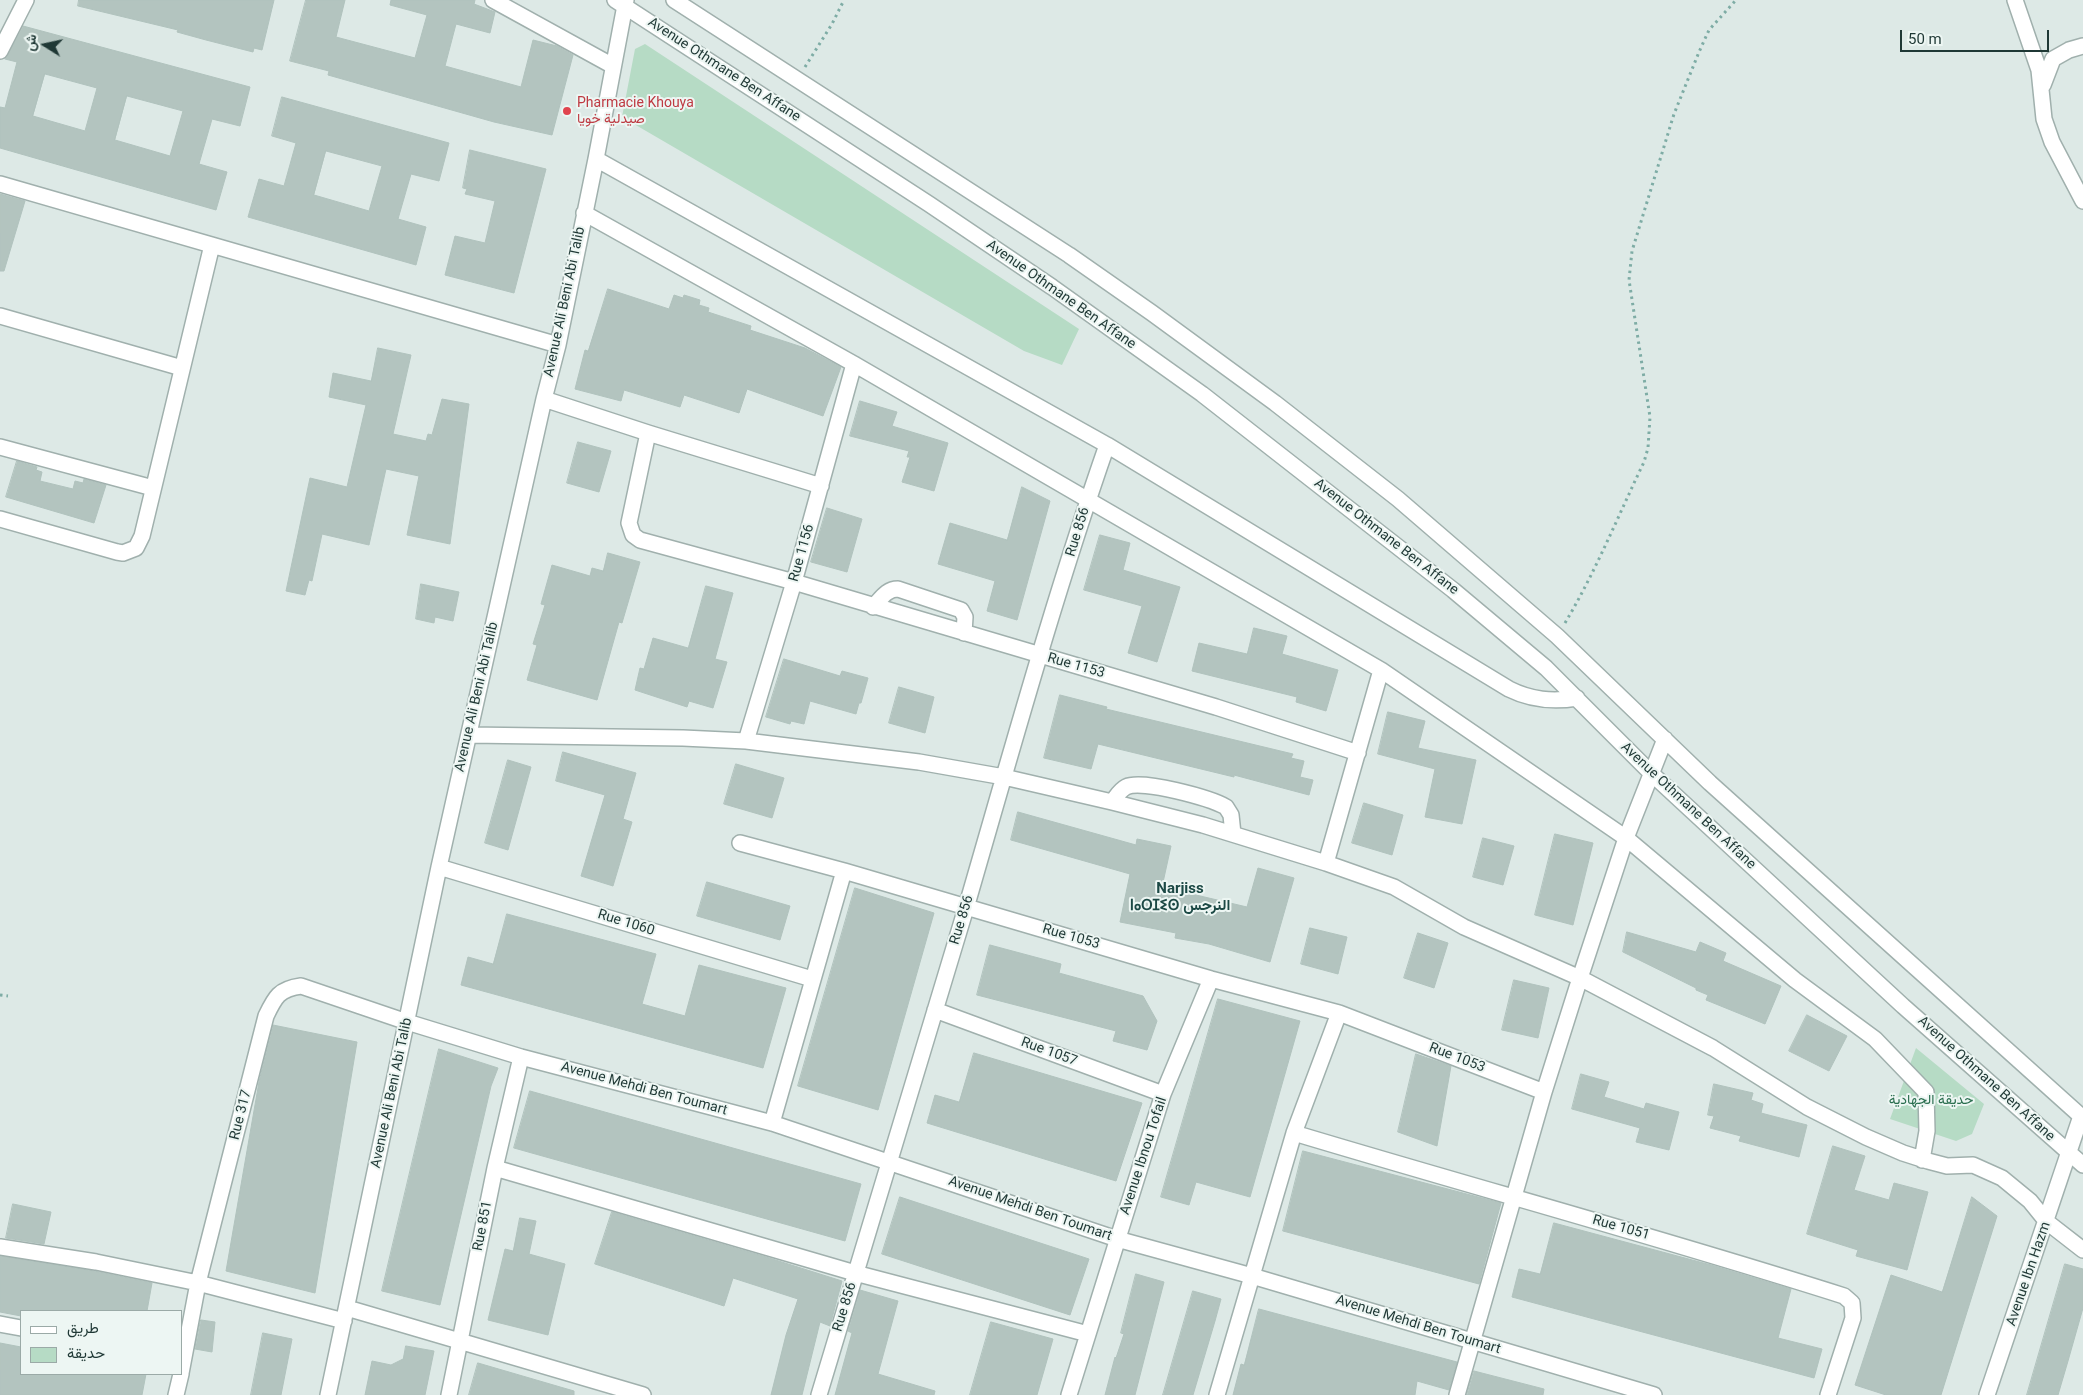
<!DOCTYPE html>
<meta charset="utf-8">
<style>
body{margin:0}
#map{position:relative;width:2083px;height:1395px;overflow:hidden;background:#dde9e6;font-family:Roboto,Vazirmatn,sans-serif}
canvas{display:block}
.legend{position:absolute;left:20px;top:1310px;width:162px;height:65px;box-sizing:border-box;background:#edf6f3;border:1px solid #9baaa7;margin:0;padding:6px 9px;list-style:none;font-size:15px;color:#1f3835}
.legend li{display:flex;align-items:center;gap:10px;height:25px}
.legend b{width:25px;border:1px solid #9baaa7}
.north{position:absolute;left:20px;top:20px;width:50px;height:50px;-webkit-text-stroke:4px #edf6f3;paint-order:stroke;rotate:280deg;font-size:14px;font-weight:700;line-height:20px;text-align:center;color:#1f3835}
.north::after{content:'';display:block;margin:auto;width:18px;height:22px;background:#1f3835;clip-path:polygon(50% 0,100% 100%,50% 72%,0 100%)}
.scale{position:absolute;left:1900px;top:30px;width:149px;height:22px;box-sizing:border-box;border:2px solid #1f3835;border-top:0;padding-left:6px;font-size:15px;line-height:18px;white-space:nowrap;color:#1f3835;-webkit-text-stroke:4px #edf6f3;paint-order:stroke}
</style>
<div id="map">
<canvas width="2083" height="1395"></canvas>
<ul class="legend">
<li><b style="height:6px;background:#fff"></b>طريق</li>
<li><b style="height:14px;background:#b6dbc5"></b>حديقة</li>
</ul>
<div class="north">ش</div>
<div class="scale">50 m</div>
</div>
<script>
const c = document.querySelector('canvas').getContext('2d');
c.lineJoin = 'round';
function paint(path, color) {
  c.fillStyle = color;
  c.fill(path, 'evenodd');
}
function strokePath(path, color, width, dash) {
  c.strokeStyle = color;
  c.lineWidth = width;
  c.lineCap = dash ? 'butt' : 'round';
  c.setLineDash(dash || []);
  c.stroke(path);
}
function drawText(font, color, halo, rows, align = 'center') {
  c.font = font + ' Roboto,Vazirmatn,"Noto Sans Tifinagh",sans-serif';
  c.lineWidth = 4;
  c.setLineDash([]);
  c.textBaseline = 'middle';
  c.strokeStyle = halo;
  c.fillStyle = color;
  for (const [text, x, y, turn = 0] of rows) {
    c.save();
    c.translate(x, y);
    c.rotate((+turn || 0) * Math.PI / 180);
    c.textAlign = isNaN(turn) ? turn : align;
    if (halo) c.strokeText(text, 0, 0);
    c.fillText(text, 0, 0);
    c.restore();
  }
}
paint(new Path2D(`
 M645,44l434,285 -17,36 -38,-14 -402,-234 13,-68z
 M1916,1048l68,56 -12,30 -16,7 -66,-22z`), '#b6dbc5');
const building = new Path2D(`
 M79,0h195l-12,50 -8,-2 -1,4 -47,-12 -29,-8 1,-2 -100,-24z
 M306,0h39l-9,37 79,21 12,-43 -37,-10 1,-5h84l-1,4 21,8 -5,21 -34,-9 -11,42 76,21 12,-47 24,6 16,9 -21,80 -58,-13 -166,-47 1,-4 -39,-10z
 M23,26l227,61 -10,39 -28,-7 -13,45 28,8 -11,38 -216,-62v-41l5,1 12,-46 -12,-3zM45,74l52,14 -12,43 -52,-15zM127,96l56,15 -13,45 -55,-16z
 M282,97l167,46 -10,38 -28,-7 -13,45 28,8 -10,38 -168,-48 11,-38 25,7 12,-43 -24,-7zM326,151l56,15 -13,45 -55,-16z
 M470,150l76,19 -32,124 -69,-18 10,-39 30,7 10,-42 -30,-7 2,-5 -4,-1z
 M0,194l25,7 -21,70h-4z
 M608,289l61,20 5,-14 9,3 1,-3 16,5 -1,5 10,3 -1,4 43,14 -1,4 55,18 36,19 -18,49 -76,-27 -8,24 -55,-18 -4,12 -56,-17 -3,11 -46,-12 10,-39 3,1z
 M378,348l33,7 -18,79 33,7 2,-7 4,1 10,-36 27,5 -19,140 -43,-9 12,-59 -33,-7 -17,76 -47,-11 -10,47 -3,-1 -4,15 -19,-4 24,-113 37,9 19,-82 -37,-8 4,-24 38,8z
 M860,401l37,11 -5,14 56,17 -14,48 -32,-9 8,-25h-3l2,-6 -59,-15z
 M578,442l33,9 -12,41 -32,-9z
 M17,461l20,6 -1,3 6,2 -2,9 33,8 2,-8 8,2 1,-4 22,6 -12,38 -88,-26z
 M1022,487l28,14 -33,119 -30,-9 8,-30 -57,-17 12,-41 57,17z
 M827,508l35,11 -15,53 -36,-10z
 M1100,535l30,8 -7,27 57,17 -23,75 -29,-9 14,-47 -58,-16z
 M608,553l32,9 -18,61 -3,-1 -22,78 -70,-20 10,-35 -4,-1 12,-39 -4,-1 11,-39 38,11 2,-8 11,3z
 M421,584l38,8 -6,29 -18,-4 -1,6 -18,-4z
 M706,586l27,7 -18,66 12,3 -14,46 -24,-7 -2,6 -52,-17 5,-22 4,1 9,-31 35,10z
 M1254,628l33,8 -5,18 56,16 -12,41 -30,-9 1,-5 -105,-26 7,-28 48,11z
 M784,659l56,17 2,-5 26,7 -7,25h-2l-3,11 -46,-13 -6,23 -13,-3 -1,3 -24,-7z
 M899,687l35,10 -9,36 -36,-10z
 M1060,695l47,12 -1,2 187,45 -2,4 13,3 -4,16 13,3 -4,15 -75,-20v2l-136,-33 -7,25 -47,-11z
 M1388,712l37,9 -7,27 58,12 -14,64 -37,-7 10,-48 -57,-15z
 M563,752l73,21 -13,46 9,3 -19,64 -32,-10 24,-81 -49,-14z
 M508,760l23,7 -23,83 -23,-7z
 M736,764l48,14 -12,40 -48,-14z
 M1364,803l39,12 -11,40 -40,-12z
 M1018,812l118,33 1,-6 34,7 -9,41 85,20 11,-39 36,10 -24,84 -61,-18 -34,-6 1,-5 -56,-11 10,-48 -119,-34z
 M1555,834l38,9 -20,82 -38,-10z
 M1483,838l31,8 -11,39 -30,-8z
 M707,882l83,24 -10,34 -83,-24z
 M855,888l79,25 -56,197 -80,-24z
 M507,914l149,40 -14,50 43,12 14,-51 87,23 -23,80 -302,-83 7,-28 25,7z
 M1310,928l37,9 -9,37 -37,-10z
 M1627,932l69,20 4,-10 26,11 -3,8 58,25 -16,38 -59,-24 2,-5 -12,-5v-2l-73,-36z
 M1418,933l30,10 -14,45 -30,-10z
 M990,945l71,19 -2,9 84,23 14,25 -10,29 -34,-9 3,-10 -139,-36z
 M1514,980l35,8 -11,50 -36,-8z
 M1218,999l82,22 -50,176 -54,-15 -7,23 -28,-8z
 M1807,1015l40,21 -18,35 -40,-20z
 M273,1025l84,17 -42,251 -89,-22 33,-189z
 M439,1049l59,19 -7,18 -51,219 -58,-14z
 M974,1053l168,50 -26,78 -189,-58 8,-28 24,7z
 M1416,1054l35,12 -14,80 -39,-14z
 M1581,1074l28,8 -5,15 40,12 2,-6 33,9 -10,38 -33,-8 4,-14 -68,-19z
 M1714,1084l39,9 -2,7 12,4 -2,9 46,12 -8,32 -60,-16 2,-5 -31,-8 4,-12 -6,-1z
 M530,1091l331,93 -16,57 -331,-93z
 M1833,1146l32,10 -11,34 35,10 5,-17 34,9 -21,78 -51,-14 2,-6 -51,-16z
 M1303,1151l198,52 -22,81 -196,-53z
 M900,1197l189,62 -19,56 -188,-61z
 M1972,1197l25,19 -56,179h-55l-31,-10 36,-110 51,17z
 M13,1204l38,8 -7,32 -38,-6z
 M612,1212l154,45 76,24 -12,45 -10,-4 -18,73h-31l15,-60 12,-36 -65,-21 -9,28 -129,-42z
 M520,1218l16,3 -7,33 36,10 -17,71 -60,-15 17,-71 8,2z
 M1554,1223l157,42 80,24 -13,49 44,11 -8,29 -302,-81 7,-28 21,5z
 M0,1256l94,15 58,12 -5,28h-126v5l-21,-4z
 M2065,1264l18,5v39l-15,53 -10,34h-31z
 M1136,1274l28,8 -29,113h-30l10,-38 1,1 8,-24 -3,-1z
 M860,1290l38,11 -20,73 57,17 -1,4h-99l17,-62 -4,-2z
 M1193,1291l28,8 -6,22 -22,74h-30z
 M1259,1309l198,53 -8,28 -32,-9 -2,14h-182l8,-31 3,1z
 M201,1320l14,2 -3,30 -17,-3z
 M991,1322l62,17 -16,56h-67z
 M263,1333l29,6 -11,56h-30z
 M0,1343l21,4v27h125l-4,21h-142z
 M406,1346l28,5 -9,44h-60l7,-34 19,4 12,-6z
 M478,1363l96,28v4h-105z
 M1474,1371l70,18 -1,6h-76z`);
paint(building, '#b3c4bf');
strokePath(building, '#b0c2bd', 1);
const minor = new Path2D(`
 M493,0l120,66
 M615,0l314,204 123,83 150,107 251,196 93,78 106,106 251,232 180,159
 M674,0l395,255 83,58 123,90 123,96 159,137 153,147 373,335
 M2015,0l24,70 5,49 8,23 31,59
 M0,51l26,-51
 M2043,85l10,-26 16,-9 14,-4
 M596,159l511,286 402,244c22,11 43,13 68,9
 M0,184l558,161
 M584,213l270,151 527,306 245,168 169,142 80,59 51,53 1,39 -5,29
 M0,316l182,52
 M544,399l104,34 173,53
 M648,433l-19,90 4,12 7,5 154,42 422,125 142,46
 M0,447l153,41
 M0,519l117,33 6,1 13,-5 6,-12 70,-291
 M873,607c8,-8 13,-18 25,-18l63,21 4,7 -1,16
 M469,735l214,3 63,3 173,21 85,15 108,25 91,23 123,38 68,24 70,40 116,51 133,70 94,59 59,30 37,16 25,8 19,5 26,-1 29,13 28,23 17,21 36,28
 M746,741l48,-159 60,-218
 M1112,802c4,-5 8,-12 14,-15 16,-8 84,11 100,20l5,8 2,19
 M740,843l104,28
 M1326,863l55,-193
 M439,867l373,112
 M935,1010l228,84
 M772,1123l72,-252 367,108 128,34 205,79
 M1294,1133c183,55 368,105 550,163l8,7 1,15 -25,77
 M495,1168l360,105 233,61
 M0,1247l96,15 102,21 146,38
 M347,1308l296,87
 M0,1324l21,4
 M181,1373l17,-90 68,-267c9,-19 13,-27 35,-30l106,36 114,35 251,66 345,116 135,37 402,119
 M176,1395l5,-21
 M328,1395l111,-528 105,-468 14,-54 38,-186 30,-159
 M449,1395l46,-227 26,-111
 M819,1395c48,-163 98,-325 147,-487 45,-155 88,-311 141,-463
 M1069,1395l94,-301 48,-115
 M1217,1395l77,-262 45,-120
 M1457,1395l87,-303 36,-114 46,-140 39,-99
 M1987,1395l94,-279`);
strokePath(minor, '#a0b0ad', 18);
strokePath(new Path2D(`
 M805,67l27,-43 12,-24
 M1565,623c31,-52 53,-107 79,-161l4,-14 2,-31 -21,-137 3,-29 42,-137 25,-62 10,-22 27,-30
 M0,995l8,1`), '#7eaca5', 3, [2.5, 4]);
strokePath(minor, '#fff', 15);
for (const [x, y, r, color] of [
 [567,111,5,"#e0444e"]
]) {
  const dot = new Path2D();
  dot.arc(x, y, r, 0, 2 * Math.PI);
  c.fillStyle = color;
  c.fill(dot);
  strokePath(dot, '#edf6f3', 2);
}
drawText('14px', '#1f3835', '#edf6f3', [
 ["Avenue Othmane Ben Affane",724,70,33],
 ["Avenue Othmane Ben Affane",1061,295,35],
 ["Avenue Ali Beni Abi Talib",565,302,-78],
 ["Rue 856",1078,532,-73],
 ["Avenue Othmane Ben Affane",1386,537,38],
 ["Rue 1156",802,553,-74],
 ["Rue 1153",1076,666,16],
 ["Avenue Ali Beni Abi Talib",477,697,-77],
 ["Avenue Othmane Ben Affane",1688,806,43],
 ["Rue 856",962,920,-73],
 ["Rue 1060",626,923,17],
 ["Rue 1053",1071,937,16],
 ["Rue 1057",1049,1052,20],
 ["Rue 1053",1457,1058,21],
 ["Avenue Othmane Ben Affane",1986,1079,42],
 ["Avenue Mehdi Ben Toumart",644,1089,15],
 ["Avenue Ali Beni Abi Talib",392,1093,-78],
 ["Rue 317",241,1115,-76],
 ["Avenue Ibnou Tofail",1144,1156,-72],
 ["Avenue Mehdi Ben Toumart",1030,1209,19],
 ["Rue 851",483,1226,-79],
 ["Rue 1051",1621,1228,16],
 ["Avenue Ibn Hazm",2029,1274,-71],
 ["Rue 856",845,1307,-73],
 ["Avenue Mehdi Ben Toumart",1418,1325,17]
]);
drawText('14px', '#be3a42', '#edf6f3', [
 ["Pharmacie Khouya",577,103],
 ["صيدلية خويا",577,119]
], 'left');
drawText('14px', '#2a6e4f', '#edf6f3', [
 ["حديقة الجهادية",1931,1100]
]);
drawText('bold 15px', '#1c4945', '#edf6f3', [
 ["Narjiss",1180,889],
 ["ⵏⴰⵔⵊⵉⵙ النرجس",1180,906]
]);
</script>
